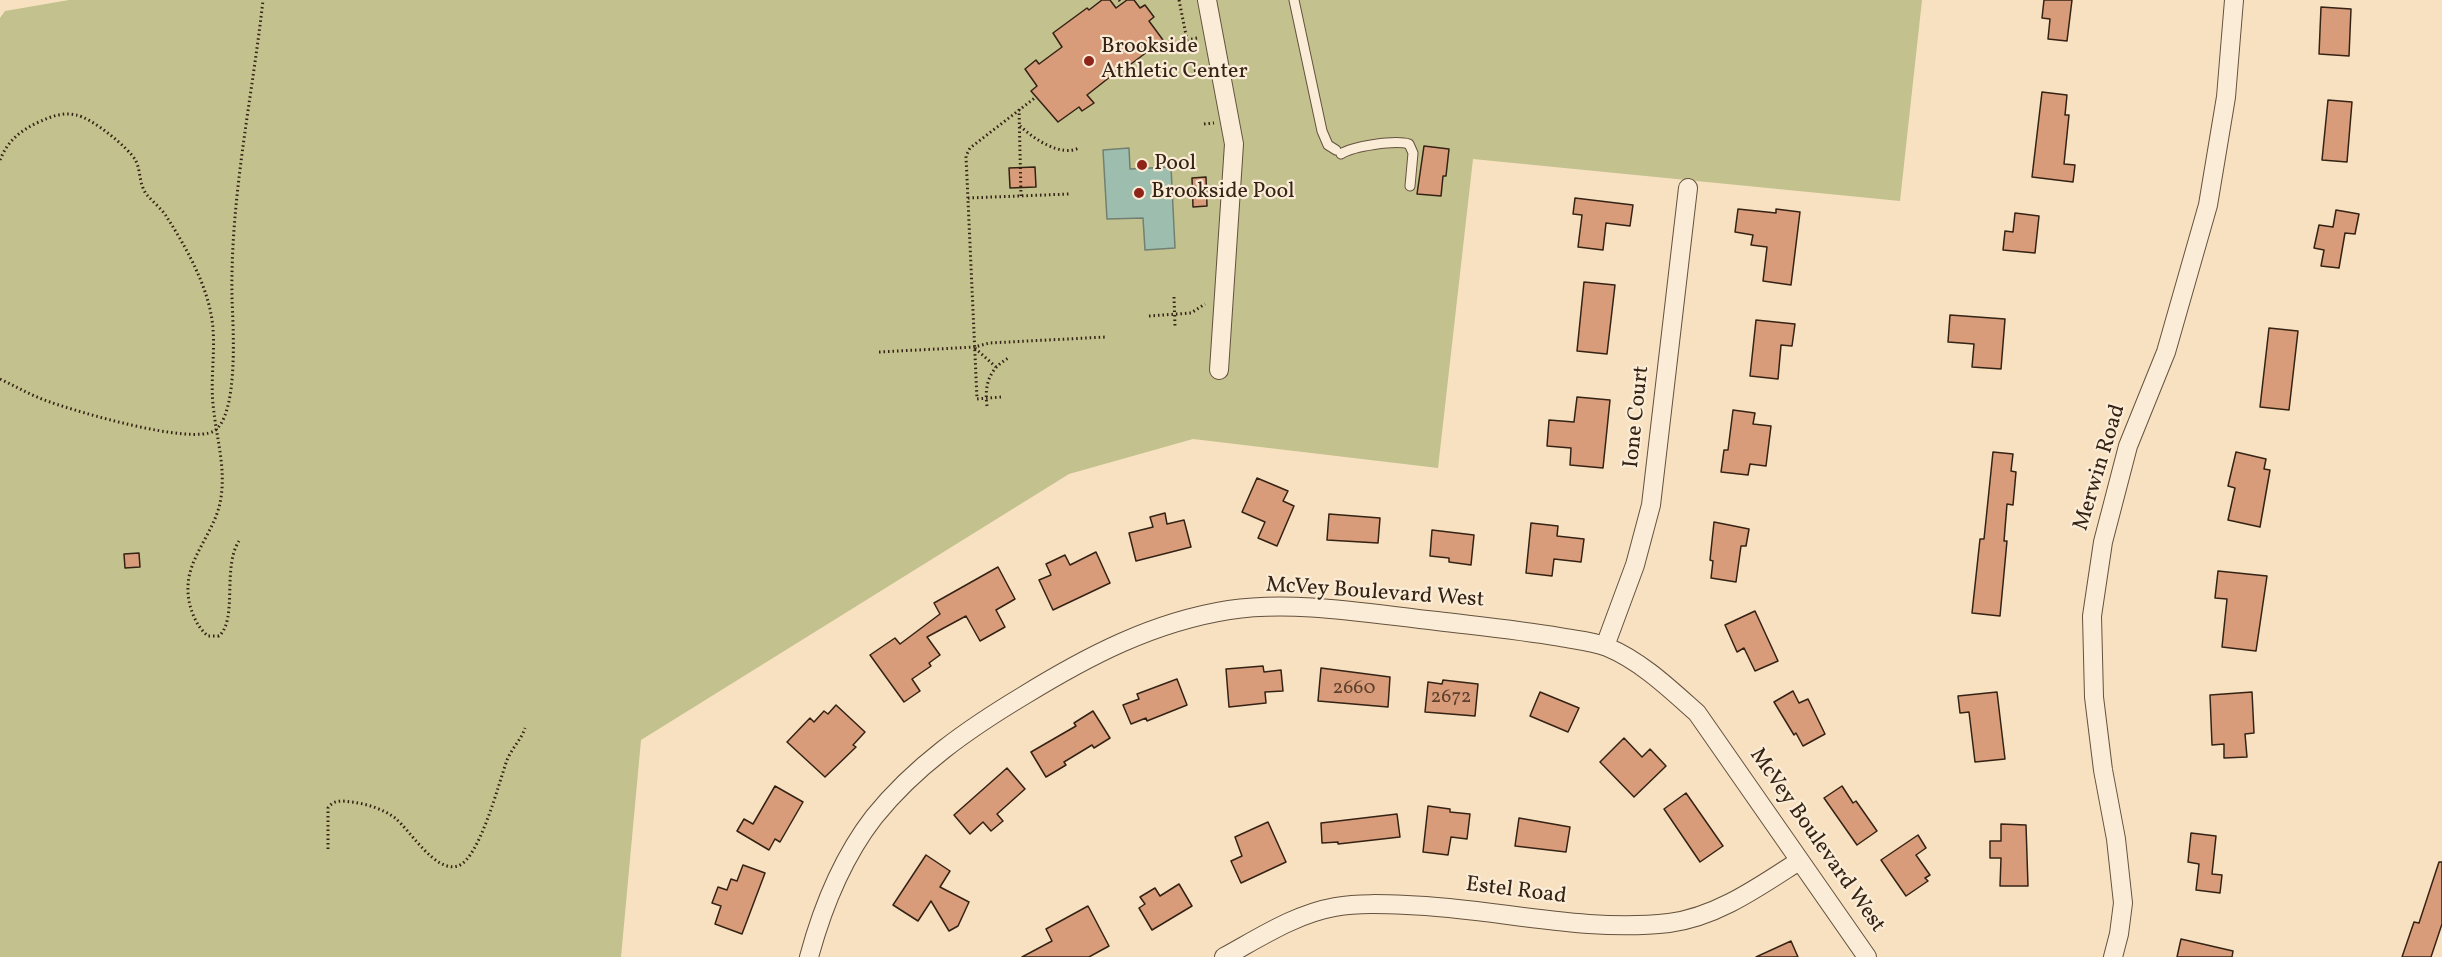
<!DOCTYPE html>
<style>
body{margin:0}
canvas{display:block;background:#f8e1c0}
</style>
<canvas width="2442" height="957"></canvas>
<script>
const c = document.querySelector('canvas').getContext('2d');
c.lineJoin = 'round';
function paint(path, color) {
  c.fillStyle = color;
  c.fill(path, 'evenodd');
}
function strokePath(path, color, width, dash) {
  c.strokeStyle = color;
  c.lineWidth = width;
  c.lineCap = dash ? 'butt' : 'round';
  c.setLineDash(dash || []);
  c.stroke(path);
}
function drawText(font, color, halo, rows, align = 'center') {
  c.font = font + ' Vollkorn,serif';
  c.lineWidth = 4.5;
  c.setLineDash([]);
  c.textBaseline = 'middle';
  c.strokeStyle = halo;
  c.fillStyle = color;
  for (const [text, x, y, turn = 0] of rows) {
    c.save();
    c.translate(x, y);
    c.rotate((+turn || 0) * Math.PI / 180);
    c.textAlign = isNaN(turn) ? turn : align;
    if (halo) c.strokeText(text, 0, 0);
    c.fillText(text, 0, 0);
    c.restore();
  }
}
paint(new Path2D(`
 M69,0h1853l-22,201 -427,-42 -35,309 -245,-29 -124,35 -428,266 -20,217h-621v-939l5,-7z`), '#c3c18e');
const water = new Path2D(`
 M1129,148l1,21 41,-2 4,81 -30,2 -2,-32 -36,1 -4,-69z`);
paint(water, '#9dbeaf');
strokePath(water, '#738071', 1.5);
const building = new Path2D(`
 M1102,0h8l6,8 11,-8h7l6,8 5,-3 9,12 -5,4 14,19 -32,24 -2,-2 -42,33 7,8 -12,8 -3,-4 -21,15 -27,-31 6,-5 -12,-17 11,-9 3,4 23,-17 -9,-14 34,-25 2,2z
 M2044,0h28l-5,41 -19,-2 2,-20 -8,-1z
 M2321,7l30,2 -2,47 -30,-2z
 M2042,92l25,3 -2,20h4l-5,49 11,1 -2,17 -41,-5z
 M2328,100l24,2 -5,60 -25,-2z
 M1424,146l25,3 -3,27h-3l-2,20 -24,-2z
 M1035,167l1,20 -26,1 -1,-20z
 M1206,177l1,29 -14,1 -1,-29z
 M1575,198l58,7 -3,21 -24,-3 -3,27 -25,-3 4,-32 -9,-1z
 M1738,209l38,4v-4l24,3 -9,73 -28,-4 4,-34 -16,-2 2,-10 -18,-3z
 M2336,210l23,4 -4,20 -10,-1 -6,35 -18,-2 3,-16 -10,-2 5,-23 14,2z
 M2015,213l24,3 -4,37 -32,-3 2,-19 8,1z
 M1584,282l31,3 -8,69 -30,-3z
 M1950,315l55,4 -4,50 -29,-2 2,-23 -26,-2z
 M1756,320l39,4 -3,22 -11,-1 -3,34 -28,-3z
 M2269,328l29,3 -9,79 -29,-3z
 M1577,397l33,3 -7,68 -33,-3 1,-17 -24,-2 2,-26 25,2z
 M1733,410l22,3 -2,11 18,2 -5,40 -16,-2 -2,11 -27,-3 3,-22h4z
 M1993,452l20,2 -2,17 5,1 -3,33 -6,-1 -3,37h3l-7,75 -28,-3 8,-74h4z
 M2236,452l30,7 -2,10 6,1 -10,57 -32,-7 7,-32 -7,-2z
 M1257,478l31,13 -5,10 11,5 -17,40 -19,-8 7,-16 -23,-10z
 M1165,513l2,11 17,-4 7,27 -55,14 -7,-28 24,-6 -3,-10z
 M1329,514l51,4 -2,25 -51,-3z
 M1714,522l35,7 -3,17h-5l-5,36 -25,-4 2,-17 -3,-1z
 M1531,523l27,3 -1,10 27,3 -3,23 -27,-3 -2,17 -26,-3z
 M1432,530l42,5 -3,30 -22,-3v-4l-19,-2z
 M1096,552l14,31 -57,27 -14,-30 12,-5 -5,-11 19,-9 5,10z
 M139,553l1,14 -15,1 -1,-14z
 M998,567l17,32 -19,11 9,17 -25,14 -14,-25 -39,21 13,18 -11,8 2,3 -19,13 8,12 -16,11 -34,-47 25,-17 5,6 40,-30 -6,-11z
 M2218,571l49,5 -11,75 -34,-4 5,-48 -12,-1z
 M1755,611l23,50 -23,10 -11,-23 -7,4 -12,-27z
 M1263,666l1,6 17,-2 2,21 -18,1 1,11 -37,4 -3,-38z
 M1321,668l69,9 -2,30 -70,-6z
 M1177,679l10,26 -40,16 -1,-3 -15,6 -8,-19 16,-6 -2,-5z
 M1443,680l35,4 -3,32 -50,-4 3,-30 14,2z
 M1793,691l6,12 9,-4 17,35 -22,12 -7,-13 -2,2 -20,-33z
 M1540,692l39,16 -11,24 -38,-16z
 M1997,692l8,67 -30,3 -6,-50 -9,1 -2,-17z
 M2252,692l2,41 -9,1 2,23 -23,1v-14l-12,1 -2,-50z
 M836,705l29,27 -12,13 3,2 -31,30 -38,-35 23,-24 4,4 10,-11 4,3z
 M1093,711l17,27 -16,10 -2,-3 -28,17 2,3 -20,12 -15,-25 45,-26 -2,-3z
 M1624,738l18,19 8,-8 16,17 -32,31 -34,-35z
 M1007,768l18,21 -28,25 6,7 -12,10 -8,-9 -13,12 -16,-19z
 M775,786l28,16 -23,40 -5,-3 -6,11 -32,-19 7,-12 9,5z
 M1842,786l11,17 3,-2 21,30 -20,14 -33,-47z
 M1686,793l37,53 -23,16 -36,-53z
 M1428,806l22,3v3l20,2 -3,25 -16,-2 -3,18 -25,-3z
 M1397,814l3,23 -62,7v-2l-16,1 -1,-20z
 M1519,818l51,9 -4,25 -51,-6z
 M1268,822l18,40 -45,21 -10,-22 11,-5 -7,-19z
 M2001,824l25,1 2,61h-28l1,-28h-11v-17h11z
 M2191,833l25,3 -4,38 10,1 -2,18 -24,-3 3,-26 -11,-2z
 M1918,835l8,13 -10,7 14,20 -5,3 3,3 -22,15 -25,-36z
 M926,855l24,16 -10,16 29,15 -11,24 -9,5 -18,-30 -13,20 -25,-16z
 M2439,862h3v62l-11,33h-29l12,-35 5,1z
 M743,865l22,8 -23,61 -27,-10 6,-18 -9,-3 6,-16 9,3 4,-11 6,2z
 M1179,884l13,22 -40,24 -13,-22 6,-4 -5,-7 15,-9 5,8z
 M1088,906l21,40 -20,11h-67l30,-16 -6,-12z
 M2181,939l52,12 -1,6h-55z
 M1791,941l7,16h-42z`);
paint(building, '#d89c7a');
strokePath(building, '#342214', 1.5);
const lane = new Path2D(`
 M1294,0l28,131 6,14 8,5
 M1341,154c12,-8 54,-14 68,-10l4,9 -3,33`);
const street = new Path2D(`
 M1207,0l27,144 -15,226
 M1605,646l30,-81 16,-60 37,-317
 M809,957c13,-48 34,-100 65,-140 41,-51 94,-88 149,-121 65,-40 130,-74 206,-86 66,-10 142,4 208,11 41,5 82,9 123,16 15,3 32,4 47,10 34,14 63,42 90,66l170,244
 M1224,957c35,-19 71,-43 111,-50 24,-4 48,-3 72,-2 87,3 175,28 262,18 48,-6 91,-37 130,-62
 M2113,957l6,-23 4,-31 -7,-64 -13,-69 -9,-73 -2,-81 11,-74 25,-96 38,-94 42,-147 18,-108 8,-97`);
strokePath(lane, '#65523f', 11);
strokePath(street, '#65523f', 20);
strokePath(new Path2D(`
 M1119,0l3,4
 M1179,0l8,40 10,-2
 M1194,71l10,-2
 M1019,109l2,87
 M1204,124l10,-1
 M1020,126c14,13 40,31 59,22
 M0,160c8,-20 21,-30 41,-39 11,-5 23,-9 35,-6 16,3 52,32 60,46 5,11 3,24 11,34 7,8 16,15 21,24 18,28 37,63 43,95 6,30 -1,60 2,90 3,34 14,65 7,99 -6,29 -32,55 -32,84 -1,16 7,39 20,49h11c19,-17 3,-69 20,-95
 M968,198l101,-4
 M1174,297l1,29
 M1149,316l42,-3 14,-9
 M975,348l21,19
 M879,352l96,-5 14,-4 117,-6
 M0,379c17,8 32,17 50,23 28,10 140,43 164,29 25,-16 19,-105 18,-132 -2,-101 20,-199 31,-299
 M1001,397l-24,2 -11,-243 4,-8 66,-51
 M987,406c-3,-23 3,-38 23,-49
 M328,849v-41c6,-9 15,-7 24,-6 15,2 31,7 43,16 16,13 40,55 63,48 22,-8 41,-84 49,-106 5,-12 14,-20 18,-32`), '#342214', 3, [1.5, 3]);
strokePath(lane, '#faecd6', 9);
strokePath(street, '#faecd6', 18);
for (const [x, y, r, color] of [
 [1089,61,6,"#8f2418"],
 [1142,165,6,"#8f2418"],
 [1139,193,6,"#8f2418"]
]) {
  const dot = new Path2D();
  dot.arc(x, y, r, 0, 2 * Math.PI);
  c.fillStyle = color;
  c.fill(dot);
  strokePath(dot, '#faecd6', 2);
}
drawText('20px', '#5d402e', null, [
 ["2660",1354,689],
 ["2672",1451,698]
]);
drawText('22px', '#342214', '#faecd6', [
 ["Brookside",1101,48],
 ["Athletic Center",1101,73],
 ["Pool",1154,165],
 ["Brookside Pool",1151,193]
], 'left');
drawText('22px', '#342214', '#faecd6', [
 ["Ione Court",1638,417,-84],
 ["Merwin Road",2101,468,-73],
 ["McVey Boulevard West",1375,594,4],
 ["McVey Boulevard West",1816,841,55],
 ["Estel Road",1516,892,7]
]);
</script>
